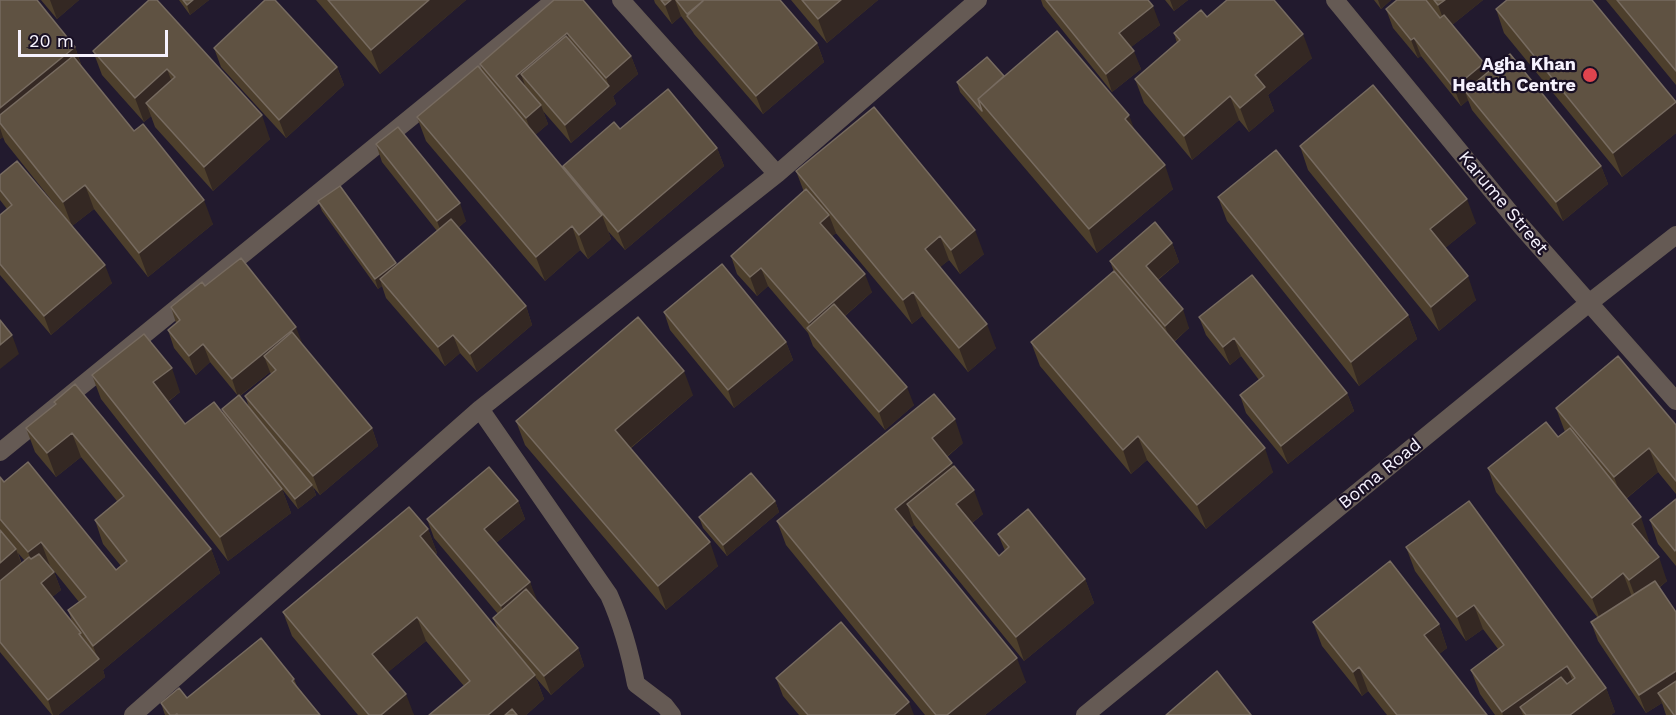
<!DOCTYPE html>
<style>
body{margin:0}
#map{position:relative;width:1676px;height:715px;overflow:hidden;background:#221a2e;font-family:"Work Sans",sans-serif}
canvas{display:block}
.scale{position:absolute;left:18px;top:30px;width:150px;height:27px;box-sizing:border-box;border:3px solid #f6f2fe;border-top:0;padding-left:8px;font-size:18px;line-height:21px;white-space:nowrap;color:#f6f2fe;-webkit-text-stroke:4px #191024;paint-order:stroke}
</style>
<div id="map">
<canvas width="1676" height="715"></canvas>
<div class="scale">20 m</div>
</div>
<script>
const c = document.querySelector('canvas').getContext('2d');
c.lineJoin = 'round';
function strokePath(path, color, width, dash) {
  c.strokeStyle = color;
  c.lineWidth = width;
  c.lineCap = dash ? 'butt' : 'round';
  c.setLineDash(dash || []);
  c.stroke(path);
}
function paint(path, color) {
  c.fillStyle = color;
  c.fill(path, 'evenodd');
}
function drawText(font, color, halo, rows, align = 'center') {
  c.font = font + ' "Work Sans",sans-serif';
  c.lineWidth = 4.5;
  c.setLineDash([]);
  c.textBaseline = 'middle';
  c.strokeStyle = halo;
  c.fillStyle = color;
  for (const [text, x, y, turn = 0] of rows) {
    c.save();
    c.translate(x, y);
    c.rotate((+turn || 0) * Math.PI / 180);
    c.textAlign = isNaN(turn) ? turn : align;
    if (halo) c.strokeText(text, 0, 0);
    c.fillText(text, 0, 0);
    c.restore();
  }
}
strokePath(new Path2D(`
 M621,0l156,174
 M1335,0l186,226 155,175
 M480,409l129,186c13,29 21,58 27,89l29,22 7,9
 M0,452l555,-452
 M133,715l347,-306 297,-235 201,-174
 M1085,715l504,-412 87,-68`), '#655a54', 18);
paint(new Path2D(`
 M0,0l75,47 7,20 52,64 79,93 -65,53 -54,-68 -22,17 40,57 -61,52 -51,-60v-60l7,-6 -7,-9v-25l72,51 -67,-84 -2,-5 -3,2z
 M41,0h38l-22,19z
 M149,0l121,139 -57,52 -58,-64 -4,-11 -7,6 -42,-47 -9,-24z
 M179,0h30l-19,15z
 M316,0h150l-86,74z
 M554,0l77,56 7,18 -25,22 3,8 -45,39 -28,-32 5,13 -13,11 29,34 -1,-3 57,-37 97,19 7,18 -99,84 -17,-19 3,8 -23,20 -8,-9 -35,31 -119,-140 -9,-24 65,-46 -2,-7z
 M654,0h126l37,43 7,19 -61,52 -69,-80 -1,-2 -12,-16 -9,8 -17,-21z
 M791,0h87l-51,43z
 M1041,0h107l12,25 -29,22 10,22 -29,23 -69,-86z
 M1165,0h23l-14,11z
 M1374,0h17l-10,9z
 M1397,0h86l-31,25 35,48 114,93 7,18 -45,37 -91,-111 -4,-10 -7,6 -40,-50 -3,2 -25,-30 -7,-19z
 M1606,0h70v85z
 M1496,9l180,94v30l-54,44 -118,-144z
 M1207,17l105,41 -44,37 6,16 -25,21 -10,-12 -47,40 -48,-57 -9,-24 42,-36 -3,-10z
 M214,48l123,19 7,18 -58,53 -65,-71z
 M1004,76l131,54 38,59 -76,64 -137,-161 -3,-10z
 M376,144l90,77 -8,7 68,78 6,19 -55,47 -17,-19 -15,13 -59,-68 -4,-12 -4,3 -56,-78 -4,-10 78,62 1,2 40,-34 -55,-69z
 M1300,146l176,77 -31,25 31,52 -37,31 -131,-161z
 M796,171l188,83 -24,20 -11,-14 -9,7 56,81 -28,24 -46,-56 -10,8 -77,-92 1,1 -4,3 40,56 -27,24 69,89 -29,25 -72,-84 -5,-13 -40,-47 -11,10 -20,-22 -6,-18 73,-64z
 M1218,197l190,118 9,24 -58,47 -132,-165z
 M1172,243l7,19 -21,18 31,48 -15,14 99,130 -67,57 -59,-69 -16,14 -91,-108 -9,-24 83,-70 -4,-11z
 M205,286l98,59 69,83 6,18 -58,49 -7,-8 3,8 -18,14 -16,-20 9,24 -63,48 -127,-162 -9,-24 88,17 -12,10 17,22 39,-9 -2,-6 16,-13 -28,-34 -14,13 -22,-27 -6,-18 8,-7 -5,-16zM270,372l1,2 -26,22 4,11 -9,-11z
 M664,312l122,30 7,18 -59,48 -64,-78z
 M1199,317l148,76 7,18 -66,53 -42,-51 -6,-18 19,-15 -18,-24 -11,9 -24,-30z
 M693,395l-63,54 88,117 -52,44 -141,-165 -9,-24z
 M54,402l157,147 9,24 -117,97 2,7 -47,38h-6l-52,-63v-175l4,5 112,88 5,-4 -18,-22 -8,-24 22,-19 -36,-44 -25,20 -21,-25 -9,-24 29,-23zM18,553l7,8 -3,3zM49,566h1l29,36 -11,8 4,11 -20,-24 9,-7 -7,-18z
 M1556,408l120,17v69l-18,-22 -32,27 23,42 -2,2 20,38 -7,6 16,128h-10l-4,-12 -16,10 -48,-72 -7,-19 7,-4 -102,-126 -8,-24 70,-31 7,-5z
 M963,443l-16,14 36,57 -11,9 27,33 6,-5 -7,-17 87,45 9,24 -70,58 -108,-133 -2,-3 -4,3 116,154 -41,33h-60l-139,-170 -9,-24z
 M1676,499v67l-18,-22 -8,-24z
 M518,501l7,18 -29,24 34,39 6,19 42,47 6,18 -33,29 -15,-17 8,21 -18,16h-97l35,-29 -38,-45 -38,31 26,43h-56l-66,-79 -9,-24 145,-83 9,24 -2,2 63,75 -5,-12 5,-4 -64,-76 -7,-19z
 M775,501l4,11 -52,44 -24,-28 -4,-11z
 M1406,547l200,141 9,24 -4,3h-116l-15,-21 -9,-24 27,-21 -15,-20 -17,12 -51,-70z
 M1313,622l126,2 8,24 -8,6 48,61h-100l-19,-24 -6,5 -40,-50z
 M776,678l138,37h-115l-16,-19z
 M294,679l3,7 23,29h-155l-4,-12z`), '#4d3f2c');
paint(new Path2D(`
 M50,0h29l-22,19z
 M193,0h16l-19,15 -3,-10z
 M429,0h37l-86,74 -9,-24z
 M671,0h4l6,16 -9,8 -7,-19z
 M841,0h37l-51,43 -9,-24z
 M1170,0h18l-14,11z
 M1378,0h13l-10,9z
 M1445,0h38l-36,29 -9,-24z
 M1153,6l7,19 -34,26 -7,-18z
 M567,33l6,18 -52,23 6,17 -11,-15z
 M1303,34l9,24 -44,37 6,16 -25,21 -9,-24 15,-33z
 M1414,38l7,18 -3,2 -7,-18z
 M817,43l7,19 -61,52 -7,-18z
 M75,47l8,24 -83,52v-15z
 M1134,51l7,18 -29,23 -6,-18z
 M631,56l7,18 -25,22 3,8 -45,39 -6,-18 44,-39 -3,-8z
 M1484,63l6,19 -25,9 3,9 -7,6 -7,-18z
 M337,67l7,18 -58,53 -7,-18z
 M167,69l9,24 -30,10 5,13 -7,6 -9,-24z
 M1230,96l9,24 -47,40 -8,-24z
 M1676,102v31l-54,44 -9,-24z
 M541,105l7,19 -15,13 -7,-19z
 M262,115l8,24 -57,52 -9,-24z
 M1129,115l9,24 -13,-20z
 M0,128l3,9 -3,2z
 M717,148l7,18 -99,84 -7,-18z
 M1165,165l8,24 -76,64 -8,-24z
 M1601,166l7,18 -45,37 -7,-19z
 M85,185l9,24 -22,17 -9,-24z
 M1467,199l9,24 -37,30 -9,-24z
 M204,200l9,24 -65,53 -9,-24z
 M460,203l6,18 -22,19 -7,-19z
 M602,215l9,24 -23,20 -9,-24z
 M829,215l7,18 -9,8 -7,-18z
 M572,226l8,24 -35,31 -9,-24z
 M975,230l9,24 -24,20 -9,-24z
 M940,236l9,24 -16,13 -8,-24z
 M1172,243l7,19 -27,22 -6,-18z
 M396,263l4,11 -20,5 2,7 -4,3 -3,-10z
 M105,265l7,18 -61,52 -7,-19z
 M761,268l7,18 -11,10 -7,-19z
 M865,274l7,18 -55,48 -3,-4 -5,-13z
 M1468,276l8,24 -37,31 -8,-24z
 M913,292l9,24 -10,8 -9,-24z
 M526,306l6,19 -55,47 -7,-18z
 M1183,309l6,19 -18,16 -6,-18z
 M1408,315l9,24 -58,47 -8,-24z
 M987,324l9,24 -28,24 -9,-24z
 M296,327l7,18 -39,11 6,16 -32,25 -6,-18z
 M12,335l7,19 -19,15v-24z
 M453,335l7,18 -15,13 -7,-19z
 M1234,338l7,18 -11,9 -7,-18z
 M786,342l7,18 -59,48 -6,-18z
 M203,344l7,18 -14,13 -7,-19z
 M172,368l8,24 -18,14 -9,-24z
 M684,371l9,24 -70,59 -8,-24z
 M907,387l7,18 -29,25 -6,-18z
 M1347,393l7,18 -66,53 -7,-18z
 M955,419l8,24 -23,19 -8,-24z
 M372,428l6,18 -58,49 -7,-19z
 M72,433l9,24 -25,20 -9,-24z
 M1138,436l9,24 -16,14 -8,-24z
 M1265,448l8,24 -67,57 -9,-24z
 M1649,448l9,24 -35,29 -9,-24z
 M952,463l9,24 -54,17 7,21 -10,8 -9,-24z
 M312,485l4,10 -18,14 -3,-10z
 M282,489l9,24 -63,48 -8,-24z
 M974,490l9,24 -18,14 -9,-24z
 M518,501l7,18 -34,28 -7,-18z
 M775,501l4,11 -52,44 -4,-11z
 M1641,517l8,24 -8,7 -9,-24z
 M428,529l9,24 -9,7 -8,-24z
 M41,542l9,24 -13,10 -9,-24z
 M710,542l8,24 -52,44 -8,-24z
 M16,549l7,19 -23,31v-36z
 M211,549l9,24 -117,97 2,7 -47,38h-5l-5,-15 50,-41 -5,-13z
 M1659,557l8,24 -29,23 -9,-24z
 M54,572l7,18 -14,11 -6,-18z
 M1623,573l9,24 -31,25 -9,-24z
 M1085,579l9,24 -70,58 -8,-24z
 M530,582l7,18 -30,25 -6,-19z
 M1474,605l9,24 -17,12 -9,-24z
 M417,617l9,24 -45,37 -9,-24z
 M1439,624l8,24 -14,11 -9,-24z
 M578,648l6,18 -33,29 -7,-19z
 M1017,658l9,24 -41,33h-38z
 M1567,666l9,24 -56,17 3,8h-20l-1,-3z
 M1359,667l9,24 -6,5 -9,-24z
 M1676,671v23l-18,-1 4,10 -16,10 -7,-18z
 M535,675l9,24 -18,16h-38z
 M1606,688l9,24 -4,3h-41z
 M406,694l8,21h-33z
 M909,702l5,13h-20z`), '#342823');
const building = new Path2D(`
 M0,0h37l38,47 -75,61z
 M149,0h8l105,115 -58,52 -58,-64 29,-26 -8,-8 -32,29 -42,-47z
 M183,0h10l-6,5z
 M265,0h10l62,67 -58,53 -65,-72z
 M328,0h101l-58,50z
 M554,0h29l48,56 -25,22 -39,-45 -51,43 25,29 -15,13 -46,-54z
 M661,0h10l-6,5z
 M676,0h104l37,43 -61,53 -69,-80 17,-16 -17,14z
 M802,0h39l-23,19z
 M1046,0h102l5,6 -34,27 15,18 -28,23z
 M1227,0h47l29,34 -48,41 10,12 -25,21 -10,-12 -46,40 -49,-57 45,-39 -6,-7 27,-23 6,7z
 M1397,0h29l14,18 4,-3 40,48 -30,25 -40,-50 -3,2 -25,-31z
 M1434,0h11l-7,5z
 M1507,0h85l84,102 -63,51 -117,-144z
 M1617,0h59v71z
 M1057,31l72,84 -4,4 40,46 -76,64 -111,-130z
 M566,36l43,50 -44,39 -44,-51z
 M1510,54l91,112 -45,36 -91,-111z
 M73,56l61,75 9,-7 61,76 -65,53 -54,-68 -22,17 -63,-79v-8z
 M987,57l17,19 -26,23 4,12 -25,-29z
 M478,66l124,149 -23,20 -7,-9 -36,31 -119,-140z
 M1373,85l94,114 -37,30 38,47 -37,31 -131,-161z
 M668,89l49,59 -99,84 -55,-66 51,-44 6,7z
 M874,107l101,123 -24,20 -11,-14 -15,13 62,75 -28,24 -46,-56 -10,8 -107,-129z
 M398,127l62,76 -23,18 -61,-77z
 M1276,150l132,165 -57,47 -133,-165z
 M17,161l88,104 -61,51 -44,-52v-49l12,-10 -12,-15v-15z
 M340,186l56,77 -21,16 -57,-78z
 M806,189l23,26 -9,8 45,51 -56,49 -48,-55 -11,9 -19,-21z
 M451,219l75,87 -56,48 -17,-19 -15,12 -58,-68z
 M1155,222l17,21 -26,23 37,43 -18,17 -55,-65z
 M241,258l55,69 -64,52 -29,-35 -14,12 -21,-26 12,-10 -9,-13 31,-25 3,4z
 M722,264l64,78 -58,48 -64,-78z
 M1114,271l151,177 -68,57 -59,-69 -15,14 -92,-108z
 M1252,275l95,118 -66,53 -41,-51 24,-19 -30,-38 -11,9 -24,-30z
 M834,304l73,83 -28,25 -72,-84z
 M638,317l46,54 -69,59 95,112 -52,44 -142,-165z
 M0,320l12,15 -12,10z
 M292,332l80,96 -59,48 -68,-80 31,-26 -12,-14z
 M144,334l28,34 -19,14 32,42 29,-22 68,87 -62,48 -128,-162z
 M1618,356l58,69v56l-27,-33 -35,29 -58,-69z
 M75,384l136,165 -118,97 -25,-36 18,-13 -45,-55 -13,10 -28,-33v-42l4,5 24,-20 88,108 11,-9 -32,-41 29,-24 -52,-63 -25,20 -21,-25 30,-24 -2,-2z
 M934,394l21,25 -23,19 20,25 -57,46 122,149 -70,57h-11l-159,-194z
 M239,395l73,90 -17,14 -73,-90z
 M1546,422l12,15 12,-9 71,89 -9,7 27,33 -30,23 -6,-7 -31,25 -104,-130z
 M954,466l20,24 -18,14 43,52 10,-9 -11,-13 30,-25 57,70 -69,58 -109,-133z
 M489,467l29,34 -34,28 46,53 -29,24 -74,-87z
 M751,473l24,28 -52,44 -24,-28z
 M1676,499v50l-1,2 -25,-31z
 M1469,501l137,187 -36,27h-44l-6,-8 41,-30 6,7 8,-6 -8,-12 -65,46 -31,-42 33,-25 -30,-40 -17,12 -51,-70z
 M409,507l19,22 -8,7 115,139 -47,40h-59l41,-34 -53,-64 -45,37 34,40 -25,21h-12l-86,-103z
 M0,530l16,19 -16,14z
 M39,554l15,18 -13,11 40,50 -2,1 20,25 -51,41 -48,-58v-61l29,-24 2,2z
 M1390,561l49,63 -15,11 63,80h-90l-38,-48 -6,5 -40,-50z
 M1655,581l21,31v59l-37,24 -48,-73z
 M526,589l52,59 -34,28 -51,-58z
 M841,622l68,80 -15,13h-86l-32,-37z
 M261,638l33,41 -2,2 28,34h-142l-1,-1 -2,1h-5l-9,-12 18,-15 8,10z
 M1217,671l34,44h-85z
 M1676,681v34h-2l-16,-22z
 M512,709l5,6h-12z`);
paint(building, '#5f5242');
strokePath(building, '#776b60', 1.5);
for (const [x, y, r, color] of [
 [1590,75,8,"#e0444e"]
]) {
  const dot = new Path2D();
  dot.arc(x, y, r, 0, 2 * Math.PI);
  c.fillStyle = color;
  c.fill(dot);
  strokePath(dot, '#191024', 2);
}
drawText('bold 18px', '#f6f2fe', '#191024', [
 ["Agha Khan",1576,65],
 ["Health Centre",1576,86]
], 'right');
drawText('18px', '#f6f2fe', '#191024', [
 ["Karume Street",1503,203,50],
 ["Boma Road",1380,474,-39]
]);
</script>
